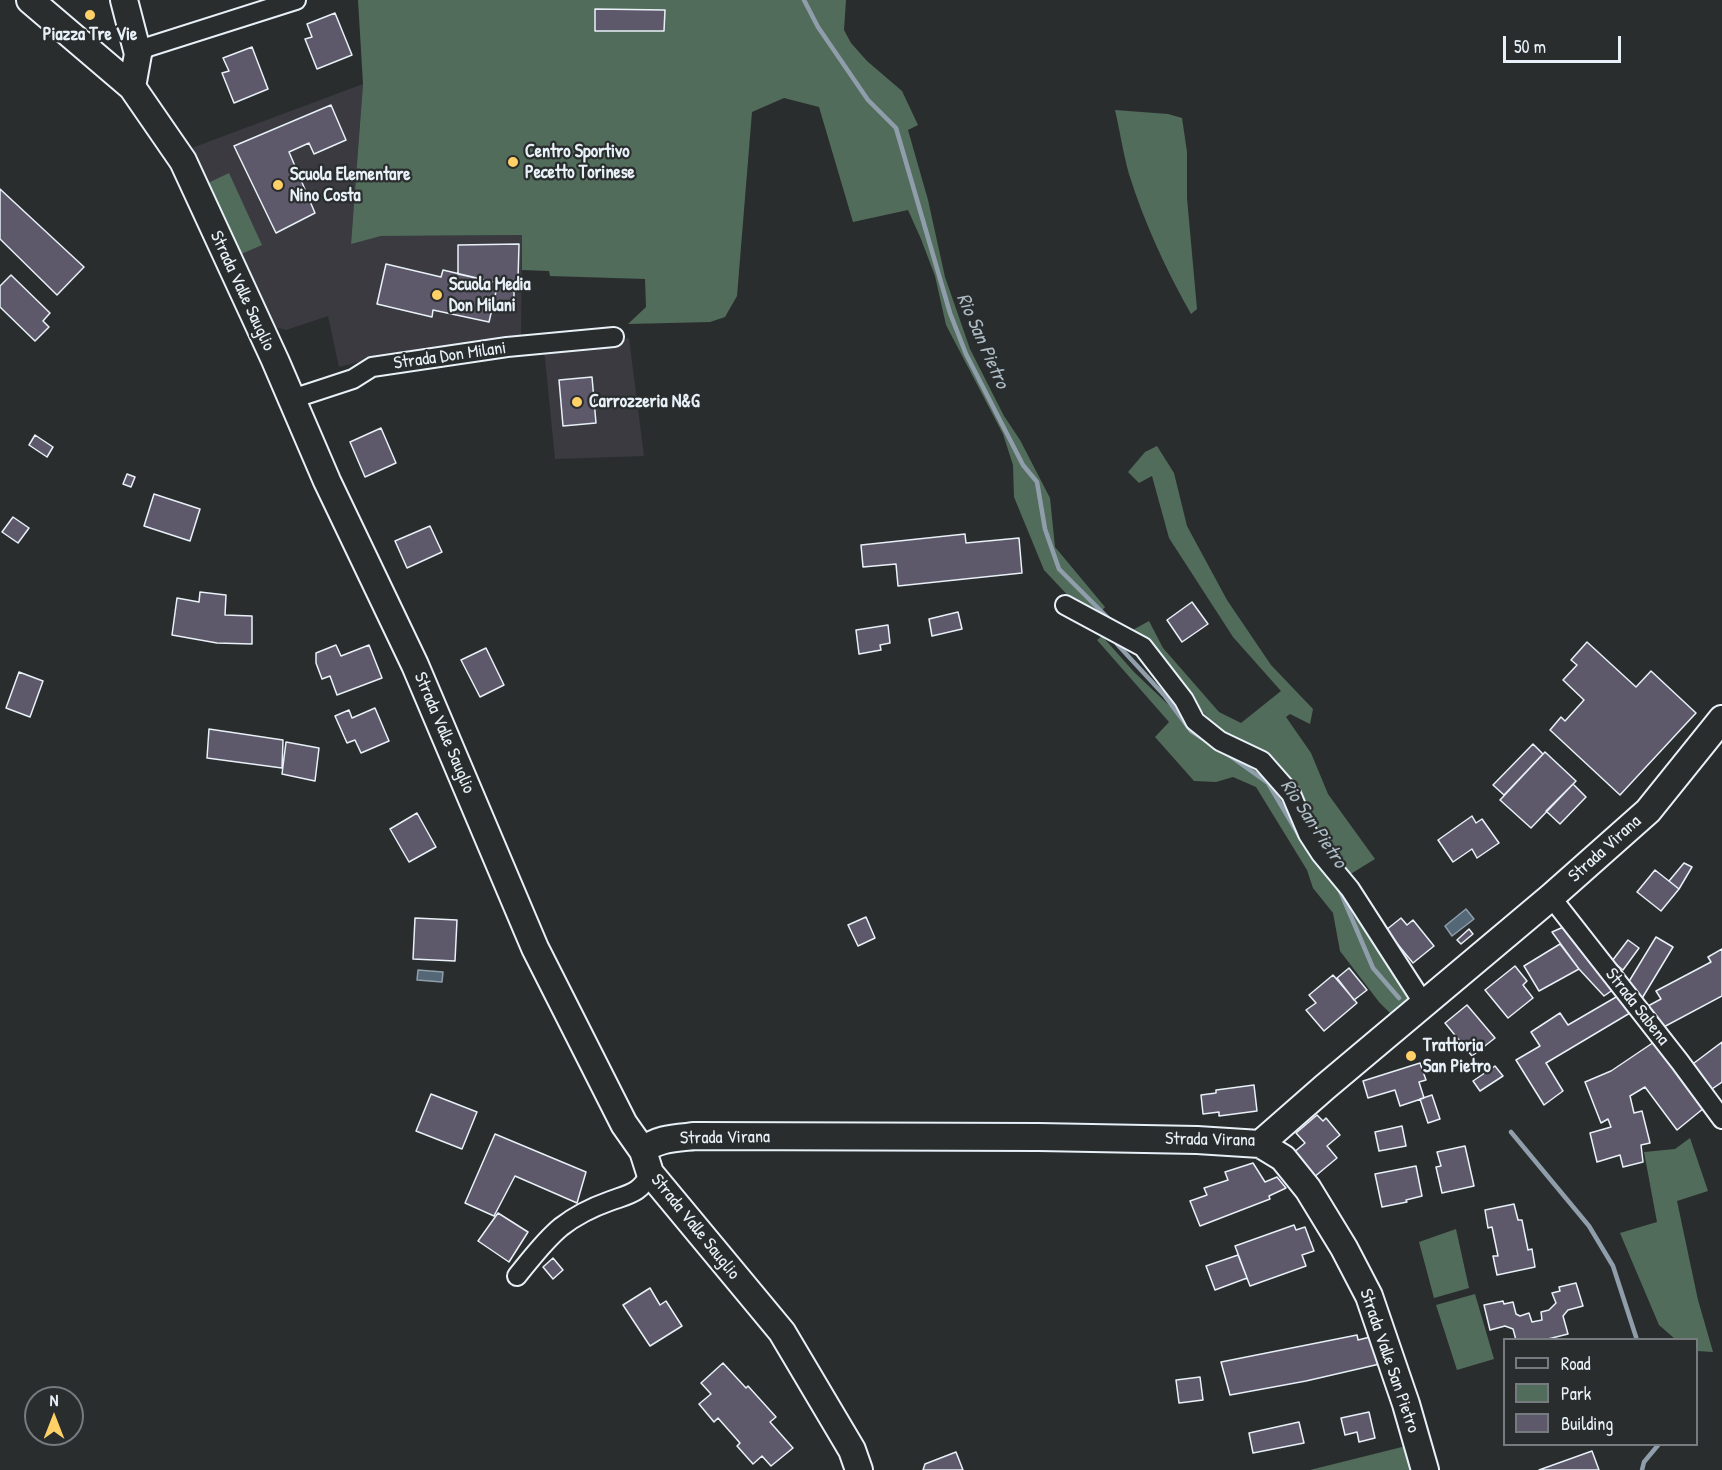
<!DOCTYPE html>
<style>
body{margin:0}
#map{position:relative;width:1722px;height:1470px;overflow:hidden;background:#2a2d2e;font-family:"Patrick Hand",sans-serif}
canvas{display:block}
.legend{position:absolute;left:1503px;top:1338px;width:195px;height:108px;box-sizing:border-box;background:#2a2d2e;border:2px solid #767b7f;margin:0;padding:8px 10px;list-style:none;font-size:18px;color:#e8f1f8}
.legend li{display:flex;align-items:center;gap:12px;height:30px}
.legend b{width:30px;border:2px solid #767b7f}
.north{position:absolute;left:24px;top:1386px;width:60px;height:60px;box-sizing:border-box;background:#2a2d2e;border:2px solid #767b7f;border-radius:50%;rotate:0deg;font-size:16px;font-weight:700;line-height:24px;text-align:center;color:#e8f1f8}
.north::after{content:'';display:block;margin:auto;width:21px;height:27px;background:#ffd166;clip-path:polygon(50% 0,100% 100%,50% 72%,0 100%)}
.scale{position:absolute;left:1503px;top:36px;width:118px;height:27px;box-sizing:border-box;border:3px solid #e8f1f8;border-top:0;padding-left:8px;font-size:18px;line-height:21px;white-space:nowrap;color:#e8f1f8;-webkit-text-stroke:4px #2a2d2e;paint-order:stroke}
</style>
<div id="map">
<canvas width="1722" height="1470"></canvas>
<ul class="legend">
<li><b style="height:8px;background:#2a2d2e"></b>Road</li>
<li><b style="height:16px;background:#526c5b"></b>Park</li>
<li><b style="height:16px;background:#5e596a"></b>Building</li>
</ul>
<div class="north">N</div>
<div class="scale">50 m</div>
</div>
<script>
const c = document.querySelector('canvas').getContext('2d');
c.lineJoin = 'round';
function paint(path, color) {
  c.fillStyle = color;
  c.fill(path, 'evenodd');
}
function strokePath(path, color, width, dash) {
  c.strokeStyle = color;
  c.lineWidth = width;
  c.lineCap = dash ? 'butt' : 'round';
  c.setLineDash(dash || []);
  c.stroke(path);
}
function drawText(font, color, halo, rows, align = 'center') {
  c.font = font + ' "Patrick Hand",sans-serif';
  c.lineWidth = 4.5;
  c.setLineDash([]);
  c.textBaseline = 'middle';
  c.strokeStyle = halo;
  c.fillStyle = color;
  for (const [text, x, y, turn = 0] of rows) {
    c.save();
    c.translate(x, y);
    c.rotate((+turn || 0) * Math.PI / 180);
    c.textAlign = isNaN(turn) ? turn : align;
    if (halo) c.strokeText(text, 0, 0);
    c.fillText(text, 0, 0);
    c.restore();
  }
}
paint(new Path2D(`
 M363,84l-12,159 30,-7 141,-1 -1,103 -143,19 -39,10 -11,-51 -42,14 -7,-2 -7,2 -83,-181z
 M629,338l15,118 -89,3 -11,-110z`), '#3a3a40');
paint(new Path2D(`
 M358,0h488l-2,30 7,13 16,18 35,30 16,34 -10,5 20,70 17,77 25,72 34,67 16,24 30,58 5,49 50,60 -6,7 -25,-12 -30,-32 -30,-73 -1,-32 -10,-31 -57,-109 -11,-49 -14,-37 -13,-29 -55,12 -34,-115 -35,-9 -32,14 -15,184 -12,21 -15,5 -82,2 18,-17 -1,-28 -95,-3 -1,-5 -27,-1v-35l-141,1 -30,8 12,-160z
 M1115,110l53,4 14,4 5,34v46l10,111 -6,5c-25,-44 -47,-92 -62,-140 -6,-21 -9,-43 -14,-64z
 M229,173l33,72 -23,10 -33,-71z
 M1157,446l17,27 13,53 40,74 44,65 42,44 -3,15 -20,-10 -4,3 25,36 17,41 47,65 -26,16 -24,-22 -30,-59 -67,-56 -30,-31 -35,-41 -34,-34 20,-11 14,27 56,64 22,11 40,-32 -48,-54 -64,-99 -17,-62 -13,7 -11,-11 17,-20z
 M1102,636l32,36 40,38 46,36 34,16 29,36 126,192 3,12 -18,15 -15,-15 -39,-51 -7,-38 -20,-25 -6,-18 -51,-83 -23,-10 -17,5 -22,-1 -39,-44 14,-15 -72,-82z
 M1690,1138l18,53 -31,10 21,99 15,52 -16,-1 -1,-11 -21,-1 -16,-14 -39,-92 37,-11 -13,-70 31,-3z
 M1456,1229l13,59 -35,10 -15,-56z
 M1475,1294l19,65 -37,11 -21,-65z
 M1406,1446l6,24h-102z`), '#526c5b');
const water = new Path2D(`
 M1466,909l8,10 -22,17 -7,-10z
 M418,970l25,2 -1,10 -25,-2z`);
paint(water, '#536776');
strokePath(water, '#8f9eaa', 1.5);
strokePath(new Path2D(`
 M804,0l14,27 50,73 28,28 54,185 16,41 57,111 14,17 8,47 14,40 52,52
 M1117,644l47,51 27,36 13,8
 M1226,753l42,30 32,54
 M1338,886l35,82 26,30
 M1511,1132l78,94 24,40 24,74
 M1642,1470l2,-8 15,-18`), '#8f9eaa', 4.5);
const building = new Path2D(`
 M595,9l70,1 -1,21h-69z
 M335,13l17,42 -35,14 -12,-30 7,-2 -5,-13z
 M252,47l16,42 -34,14 -12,-30 7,-2 -6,-13z
 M331,105l15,35 -32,14 -5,-11 -20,9 26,61 -39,20 -42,-87z
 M0,189l84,78 -27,28 -57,-56z
 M519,244l-1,37 -4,-1v25l-21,-1 5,-21 -40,-9v-29z
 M386,264l55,13 2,-7 55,13 -9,39 -56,-12 -1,7 -55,-13z
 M11,275l39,38 -7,8 6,6 -14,14 -35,-34v-21z
 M592,377l4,46 -33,3 -4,-46z
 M381,428l15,35 -31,14 -15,-35z
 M35,435l18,12 -6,10 -18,-12z
 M127,474l8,3 -4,10 -8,-3z
 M154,494l46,15 -10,32 -46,-15z
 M13,517l16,11 -11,15 -16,-11z
 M430,526l12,26 -35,16 -12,-27z
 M965,534l1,9 53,-5 3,35 -124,13 -2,-22 -33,3 -2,-22z
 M200,592l26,3 -1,20 27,1v28l-35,-1 -45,-8 5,-37 22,4z
 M1192,602l16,22 -26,18 -15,-22z
 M958,612l4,17 -30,7 -3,-17z
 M888,625l2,18 -10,2 1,5 -22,4 -3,-24z
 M1587,642l49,45 15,-16 45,42 -76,82 -70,-65 11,-13 4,4 19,-21 -21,-20 14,-15 -6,-5z
 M336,645l5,11 28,-11 13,33 -45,17 -7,-19 -8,3 -6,-16v-10z
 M486,648l18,37 -24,12 -19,-37z
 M19,672l24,9 -13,36 -24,-9z
 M375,708l14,33 -28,12 -6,-13 -8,3 -12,-27 14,-6 3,8z
 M209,729l74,11 -1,28 -75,-10z
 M286,742l33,6 -4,33 -33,-7z
 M1533,744l10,10 -39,41 -11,-10z
 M1545,752l31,29 -45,47 -31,-28z
 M1573,784l13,13 -26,27 -14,-13z
 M417,813l19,34 -27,15 -19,-33z
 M1472,816l4,7 6,-4 17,24 -22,15 -5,-9 -19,13 -15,-22z
 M1684,863l8,4 -13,22 -10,-8z
 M1655,870l24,19 -18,22 -24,-19z
 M866,917l9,21 -17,8 -10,-21z
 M415,918l42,2 -2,41 -42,-2z
 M1401,918l6,7 6,-5 21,26 -21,17 -27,-33z
 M1568,925l49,62 -13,9 -25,-27 -27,-37z
 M1469,929l4,5 -12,10 -4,-4z
 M1656,937l17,10 -32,53 -13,-17z
 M1628,940l11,8 -16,22 -11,-9z
 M1560,944l19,25 -40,22 -15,-25z
 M1722,949v47l-62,33 -12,-23 13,-7 -5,-8 55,-29 -3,-5z
 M1515,966l12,15 -4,4 10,13 -25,20 -23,-28z
 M1349,968l18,22 -13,10 -17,-22z
 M1333,975l24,28 -33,28 -18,-21 10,-7 -7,-8z
 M1623,993l12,17 -89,53 17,28 -19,14 -28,-45 24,-14 -9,-14 29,-19 8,12z
 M1467,1005l28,33 -23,18 -27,-33z
 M1657,1040l47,68 -27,22 -32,-43 -15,9 4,17 8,-2 8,32 -9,2 2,17 -20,5 -3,-12 -23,7 -7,-29 21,-6 -3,-8 -7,4 -16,-41 26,-11z
 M1722,1042v40l-13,9 -19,-25z
 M1420,1063l6,17 -7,2 5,16 -24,8 -5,-16 -27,8 -5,-17z
 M1495,1066l8,10 -23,15 -7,-10z
 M1254,1085l3,26 -38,5v-4l-16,2 -2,-19 15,-2v-3z
 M431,1094l46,18 -15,37 -46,-18z
 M1432,1095l8,24 -12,4 -8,-24z
 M1317,1115l6,6 3,-3 14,17 -13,11 10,12 -24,20 -20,-25 12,-10 -9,-10z
 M1402,1126l4,20 -27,5 -4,-19z
 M495,1134l91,38 -9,31 -62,-27 -21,40 -29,-13z
 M1465,1146l9,40 -32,7 -6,-26 5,-1 -4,-14z
 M1253,1163l12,19 12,-5 9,11 -17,8 1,3 -70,27 -10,-25 17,-6 -3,-7 24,-8 -3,-8z
 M1416,1166l6,30 -16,4 1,2 -25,5 -7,-33z
 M1514,1204l4,16h4l6,30 4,-1 3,18 -38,8 -4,-19h5l-6,-29 -4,1 -3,-18z
 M498,1213l30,19 -19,30 -31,-21z
 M1294,1225l2,5 9,-3 9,24 -12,4 4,11 -56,20 -15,-40z
 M1238,1255l9,23 -32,12 -9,-24z
 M553,1258l10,12 -10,9 -10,-12z
 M1576,1283l7,23 -15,4 -5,6 5,18 -24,6h-28l-3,-11 -8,-3 -15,4 -6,-25 19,-4 1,3 9,-2 3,12 4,2 9,-3 3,9 10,-2 -1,-8 8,-2 7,-7 -4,-10 8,-2 -1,-4z
 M650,1288l10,17 6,-4 16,25 -32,20 -27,-41z
 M1357,1335l1,5 16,-4 10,27 -78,18 -76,14 -9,-33z
 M723,1363l23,25 2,-2 28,31 -6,5 23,26 -22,18 -9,-10 -9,8 -16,-18 3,-3 -22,-25 -4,4 -15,-18 12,-10 -10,-11z
 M1200,1377l3,23 -24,3 -3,-23z
 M1369,1412l6,26 -16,4 -2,-10 -12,3 -4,-17z
 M1299,1422l5,21 -51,10 -4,-20z
 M1592,1451l7,19h-60z
 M956,1452l7,18h-40l2,-6z`);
paint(building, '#5e596a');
strokePath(building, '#e8f1f8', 1.5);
const street = new Path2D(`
 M138,54l10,-7 148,-47
 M292,399l61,-20 19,-12 135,-20 107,-10
 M1065,605l78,42 41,53 11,21 25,20 42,20 29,33 17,40 13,20 29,35 74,115
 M1551,897l129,165 42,57
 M517,1276c14,-17 27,-35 44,-49 14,-11 32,-20 49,-26 19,-7 31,-8 40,-28`);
const secondary = new Path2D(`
 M30,0l102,87 51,74 92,199 52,121 88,184 120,283 89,176 19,27 7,22 132,159 70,118 7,20
 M124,0l14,54 -6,33
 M1260,1144l65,-57 226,-190 97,-86 74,-92
 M643,1151c13,-13 35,-13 52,-15l344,1 158,3 63,4 23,14 25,31 36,59 25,48 37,108 19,66`);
strokePath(street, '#e8f1f8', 22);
strokePath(secondary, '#e8f1f8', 30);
strokePath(street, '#2a2d2e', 18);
strokePath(secondary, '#2a2d2e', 26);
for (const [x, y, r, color] of [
 [90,15,6,"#ffd166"],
 [513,162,6,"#ffd166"],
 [278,185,6,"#ffd166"],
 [437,295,6,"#ffd166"],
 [577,402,6,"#ffd166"],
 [1411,1056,6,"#ffd166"]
]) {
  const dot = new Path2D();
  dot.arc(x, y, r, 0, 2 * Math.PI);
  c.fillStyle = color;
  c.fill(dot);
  strokePath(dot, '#2a2d2e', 2);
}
drawText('bold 18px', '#e8f1f8', '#2a2d2e', [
 ["Piazza Tre Vie",90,35,"center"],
 ["Centro Sportivo",525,152],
 ["Pecetto Torinese",525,173],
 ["Scuola Elementare",290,175],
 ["Nino Costa",290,196],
 ["Scuola Media",449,285],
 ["Don Milani",449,306],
 ["Carrozzeria N&G",589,402],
 ["Trattoria",1423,1046],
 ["San Pietro",1423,1067]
], 'left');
drawText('18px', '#e8f1f8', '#2a2d2e', [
 ["Strada Valle Sauglio",242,291,65],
 ["Strada Don Milani",450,356,-8],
 ["Strada Valle Sauglio",444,733,67],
 ["Strada Virana",1605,849,-42],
 ["Strada Sabena",1637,1007,52],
 ["Strada Virana",725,1138,-1],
 ["Strada Virana",1210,1140,1],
 ["Strada Valle Sauglio",695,1227,51],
 ["Strada Valle San Pietro",1389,1361,71]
]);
drawText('italic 20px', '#acbac4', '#2a2d2e', [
 ["Rio San Pietro",982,341,66],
 ["Rio San Pietro",1313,824,56]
]);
</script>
